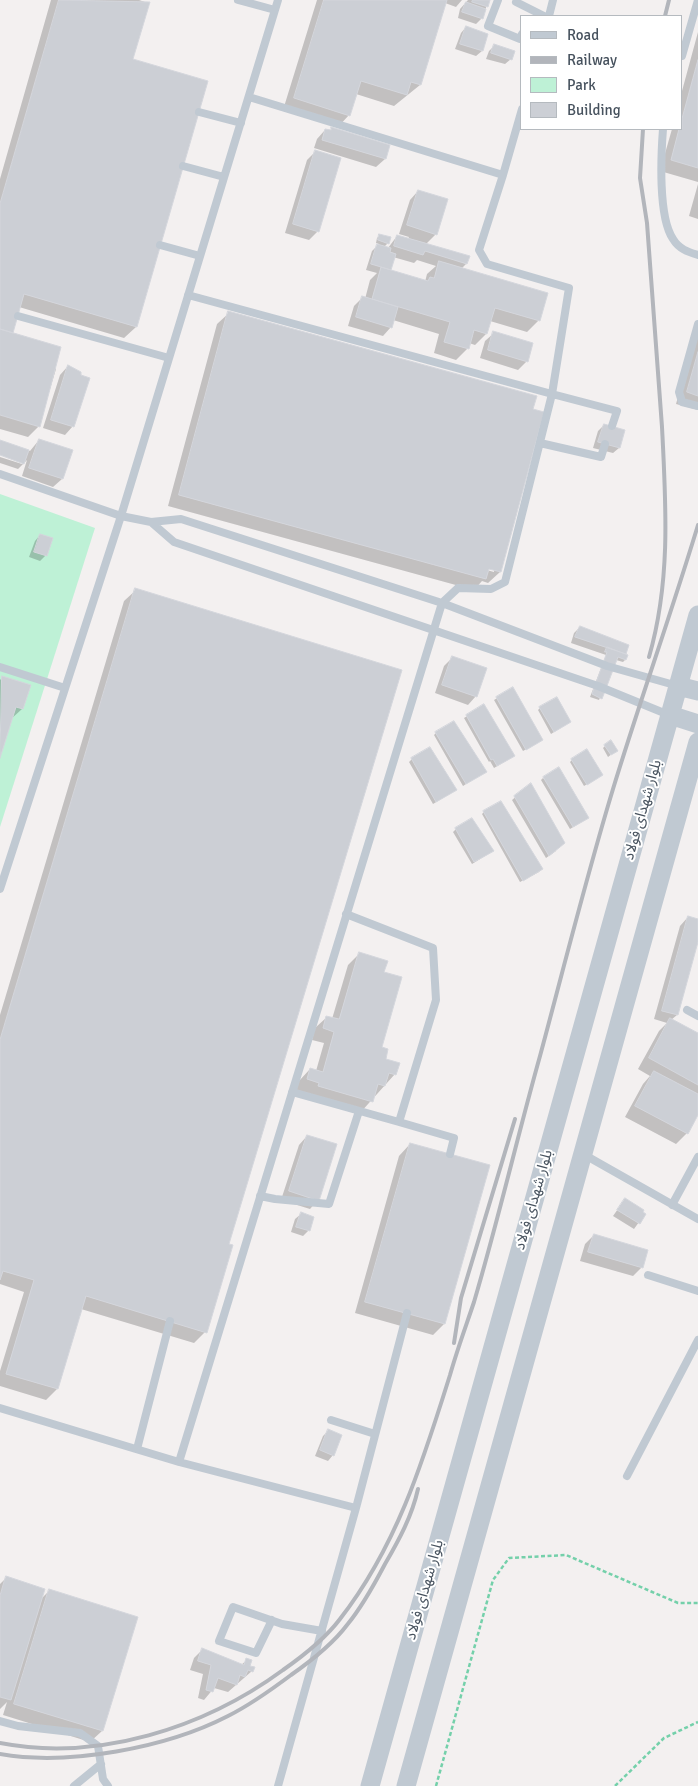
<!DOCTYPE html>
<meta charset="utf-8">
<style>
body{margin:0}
#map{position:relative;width:698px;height:1786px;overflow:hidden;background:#f3f0f0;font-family:Signika,sans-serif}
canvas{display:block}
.legend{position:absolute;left:520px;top:15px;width:162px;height:115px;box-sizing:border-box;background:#fff;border:1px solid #b5babf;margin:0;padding:6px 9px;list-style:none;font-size:15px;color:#47525e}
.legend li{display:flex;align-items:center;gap:10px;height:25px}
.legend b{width:25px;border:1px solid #b5babf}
</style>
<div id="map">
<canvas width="698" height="1786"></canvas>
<ul class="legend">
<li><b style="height:6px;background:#c0c9d2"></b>Road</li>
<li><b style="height:6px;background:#b2b5bb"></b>Railway</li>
<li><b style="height:14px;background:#bef1d6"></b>Park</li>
<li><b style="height:14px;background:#cccfd5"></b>Building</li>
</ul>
</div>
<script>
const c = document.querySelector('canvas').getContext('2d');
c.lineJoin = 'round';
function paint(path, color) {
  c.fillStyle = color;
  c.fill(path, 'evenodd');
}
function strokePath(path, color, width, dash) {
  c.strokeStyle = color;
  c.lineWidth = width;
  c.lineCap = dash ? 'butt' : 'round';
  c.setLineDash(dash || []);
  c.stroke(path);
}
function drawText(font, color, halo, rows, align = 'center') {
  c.font = font + ' Signika,"Noto Sans Arabic",sans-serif';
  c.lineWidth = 4;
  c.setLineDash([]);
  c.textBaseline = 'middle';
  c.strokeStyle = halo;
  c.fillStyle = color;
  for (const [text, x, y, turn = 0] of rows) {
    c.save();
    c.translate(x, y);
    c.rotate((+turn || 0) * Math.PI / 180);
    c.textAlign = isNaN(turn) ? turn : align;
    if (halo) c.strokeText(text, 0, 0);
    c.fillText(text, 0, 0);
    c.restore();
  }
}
paint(new Path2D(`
 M0,494l95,34 -95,299z`), '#bef1d6');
paint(new Path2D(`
 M51,0h88l9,3 -16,57 4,267 -12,11 -105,-31 -7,27 44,35 -17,57 -11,11 -28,-8v-250z
 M317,0h145l-6,7 -11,-4 -25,82 -26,21 -38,-12 -7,21 -11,12 -55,-17z
 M468,0h21l-7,18 -6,6 -18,-6 2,-9z
 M466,27l21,7 -5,17 -6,5 -21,-7 6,-16z
 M698,32v150l-38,-11 12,-42h10v-38z
 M494,46l17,13 -6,5 -19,-5 3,-8z
 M332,129l56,17 -3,13 -9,8 -62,-19 3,-9 8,-9 4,1z
 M315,152l3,79 -9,9 -24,-7 22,-73z
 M698,184v35l-9,-3z
 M418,191l18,43 -10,10 40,20 -5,5 78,51 -12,12 -37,-11 -4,13 -11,11 -6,-2 -1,5 -12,12 -22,-7 5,-19 -46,-14 -2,7 -8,9 -35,-10 6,-20 8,-8 3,1 5,-19 7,-7 -11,-3 6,-19 7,-7 -3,-1 1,-5 3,-3 8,8 -4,4 4,1 9,-12 11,3 1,-2 -10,-3 11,-34zM393,257l21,6 3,-3 19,6 -9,8 -2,8 -36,-11z
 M229,313l271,259 -12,11 -6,-2 -8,9 -306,-84 49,-182zM483,569h11v3z
 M698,326v84l-22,-6z
 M494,333l33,28 -9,9 -38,-12 5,-17z
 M68,366l5,60 -8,9 -22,-7 17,-53z
 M604,425l20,6 -5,17 -6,5 -20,-5 5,-17z
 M39,440l23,39 -9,8 -31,-11 5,-16 -9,9 -18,-6v-6l22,7v-2l-22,-8v-13l30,10z
 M40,535l6,20 -6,6 -11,-4 6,-16z
 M136,590l92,655 -23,87 -11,11 -113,-34 -24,80 -11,11 -46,-14v-15l24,-79 -24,-8v-269l124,-414z
 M580,627l48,19 -3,14 -2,2 -7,-2 -17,40 -9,-3 16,-42 -35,-12 3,-10z
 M452,658l24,38 -8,9 -33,-12 9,-27z
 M2,678l27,8 -7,23 -12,11 -10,34v-74z
 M512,689l27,53 -16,9 -29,-51z
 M484,706l27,52 -17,10 -4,-7 -1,1 -25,-44z
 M540,708l30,14 -19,12 -13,-24z
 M436,733l49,39 -22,14 -29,-51z
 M605,746l11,5 -8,6 -5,-9z
 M412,759l41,33 -20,12 -24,-42z
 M572,760l27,17 -15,9 -14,-24z
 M543,778l42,42 -15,9 -29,-49z
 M530,785l26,66 -10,7 -34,-58z
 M484,812l57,57 -2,3 -19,10 -38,-68z
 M456,829l34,24 -18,11 -19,-32z
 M688,917l10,3v18l-21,77 -6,5 27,15v78l-11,20 -11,11 -51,-27 18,-33 7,-8 -12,-7 21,-38 8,-8 -13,-4 26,-93z
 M359,954l24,19 -2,75 3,11 11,15 -35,39 -64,-23 3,-9 11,-12 6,2 8,-28 -12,-3 3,-12 12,-11 5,2 16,-54z
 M307,1136l11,64 -8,9 -29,-9 18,-55z
 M410,1144l34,180 -11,11 -78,-22 44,-157z
 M625,1199l19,16 -10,14 -21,-13z
 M301,1214l8,16 -6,6 -12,-4 4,-13z
 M594,1235l48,32 -9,9 -53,-15 5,-17z
 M328,1431l5,24 -5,6 -13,-5 8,-20z
 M6,1578l35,21 8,-8 87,27 -34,113 -12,11 -87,-27 4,-13 -7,7v-125z
 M202,1650l39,15 6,-5 5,11 -24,21 -14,-4 -10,12 -6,-2 5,-24 -13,-4 4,-12z`), '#0003');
const building = new Path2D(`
 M59,0l91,2 -17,57 75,22 -71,246 -113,-33 -11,39 -13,-4v-125z
 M324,0h123l-26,85 -10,-3 -4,13 -46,-14 -11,35 -56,-18z
 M473,0h17l-2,7 -16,-5z
 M466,2l20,7 -3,10 -21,-7z
 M466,26l22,8 -5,17 -23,-7z
 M494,44l21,7 -3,9 -21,-7z
 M698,60v108l-27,-8 8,-31h3v-10z
 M331,127l59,18 -4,14 -64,-19 3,-11 6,1z
 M315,150l26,8 -22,74 -26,-8z
 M418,190l30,9 -11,36 -30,-10z
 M379,234l12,3 -2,7 -11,-4z
 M397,235l73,21 -3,8 -42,-13 -2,4 -29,-9z
 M377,244l14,4 -1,4 6,2 -5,16 -20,-6z
 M439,261l109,32 -8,28 -45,-13 -8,26 -13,-4 -5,19 -25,-7 6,-20 -78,-23 9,-32 47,14 2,-4 4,1z
 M362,296l36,11 -6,21 -36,-11z
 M228,311l309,85 -4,13 11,3 -43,160 -12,-3 -3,10 -307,-84z
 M0,329l61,18 -21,80 -40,-12z
 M493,331l40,12 -5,19 -40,-12z
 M698,352v44l-11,-4z
 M68,365l13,7v3l9,3 -16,49 -23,-7z
 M604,424l21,6 -5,18 -22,-6z
 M39,439l34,11 -10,29 -34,-11z
 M0,440l29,10 -5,14 -24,-9z
 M40,534l13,4 -6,18 -13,-4z
 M135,588l267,82 -173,574 4,1 -26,88 -121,-37 -28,93 -52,-15 28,-94 -31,-9 -3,9v-240z
 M580,626l49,19 -3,9 -51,-17z
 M607,647l21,8 -2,5 -8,-3 -16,42 -10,-5 15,-42h-2z
 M452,656l35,12 -10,29 -35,-12z
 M2,676l29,9 -8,24 -7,-2 -16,51z
 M513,687l30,53 -17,10 -30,-53z
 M557,697l14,25 -17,10 -15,-25z
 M484,704l31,52 -18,10 -4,-7 -2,1 -25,-45z
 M454,721l33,51 -21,12 -31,-52z
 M611,740l7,11 -7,4 -7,-10z
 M430,747l27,43 -21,12 -25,-44z
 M587,749l16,26 -16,10 -16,-26z
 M559,767l30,51 -16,9 -30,-50z
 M531,783l34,60 -16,13 -35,-60z
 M501,801l42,68 -20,12 -40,-70z
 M472,818l22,33 -20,11 -19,-34z
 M688,916l10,3v23l-20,73 -16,-4z
 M359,952l29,9 -4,11 18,5 -20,70 6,2 -2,10 14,4 -4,12 -7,-2 -4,13 -7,-2 -5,18 -55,-16 1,-3 -12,-4 3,-11 13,4 11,-40 -11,-4 3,-12 13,3z
 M670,1018l28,15v52l-49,-27z
 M654,1071l44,23v21l-10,19 -53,-28z
 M307,1135l30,9 -18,57 -30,-10z
 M410,1143l80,22 -45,159 -80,-22z
 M625,1198l19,12 -1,2 3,2 -6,10 -23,-14z
 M301,1212l13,5 -4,14 -14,-4z
 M594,1234l54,16 -5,18 -55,-16z
 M328,1429l14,6 -8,21 -14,-6z
 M6,1576l39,13 -34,111 -11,-3v-101z
 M49,1589l89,28 -35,114 -89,-27z
 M202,1648l42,17 2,-7 6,2 -2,6 5,1 -2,5 -5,-2 -3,7 -5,-2 -3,10 -19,-7 -5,14 -7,-2 5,-25 -13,-4z`);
paint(building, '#cccfd5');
strokePath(building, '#d4d6dc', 1);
strokePath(new Path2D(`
 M436,1786l57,-206 16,-22 57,-3 112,48h20
 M615,1786l49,-48 34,-16`), '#74d0aa', 2.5, [4, 2.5]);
strokePath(new Path2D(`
 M238,0l37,10
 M498,0l-10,26 32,13 2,-5
 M517,0l-1,2 28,14
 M549,16l4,-16
 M682,56l16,-56
 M249,97l254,78 19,-66
 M199,112l42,11
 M663,129c-2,26 -5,88 10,110 6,10 15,13 25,16
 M183,166l41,11
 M503,175l-24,75 8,14 82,24 -17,106 65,17 -5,15
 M160,245l40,11
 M18,316l151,42
 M698,324l-19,68 3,10 16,4
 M540,443l61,14 4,-13
 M0,474l121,42 157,-516
 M0,667l65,21
 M669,715l-71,-29 -424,-144 -23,-20 30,-3 261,84 165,63 71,20
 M0,889l121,-373 30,6
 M687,1010l11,6
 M292,1092l107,30 37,-122 -3,-52 -87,-34
 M399,1122l55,16 -4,16
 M583,1154l115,65
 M260,1196l15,3 54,5 30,-93
 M672,1205l26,-48
 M648,1275l50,16
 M0,1408l179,54 263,-859 16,-15 33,1 14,-7 47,-188 -364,-99
 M331,1420l44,14
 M137,1449l33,-128
 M179,1462l177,46 -78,278
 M627,1476l71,-136
 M356,1508l51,-195
 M272,1620l-16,33 -37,-12 14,-34 49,17 40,7
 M0,1721l18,5 62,7 18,13 5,33 5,7
 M74,1786l27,-22`), '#c0c9d2', 8);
strokePath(new Path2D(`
 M678,686l20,5
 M670,715l28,9
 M370,1786l328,-1171
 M406,1786l292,-1044`), '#c0c9d2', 19);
strokePath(new Path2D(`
 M665,16l4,-16
 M643,129l-3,49 7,45c5,68 10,136 15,204 4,78 9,154 -13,230
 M454,1343l7,-45 54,-179
 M0,1743c98,19 204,-15 283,-73 20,-14 42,-31 57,-51 57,-73 83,-158 110,-244 7,-25 16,-49 24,-73 24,-81 43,-164 66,-246 24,-89 46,-178 73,-267 27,-88 58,-175 85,-264
 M0,1754c68,12 166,-6 228,-38 22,-11 43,-26 63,-41 20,-14 41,-30 56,-50 15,-18 27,-40 38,-61 14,-24 27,-48 33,-75`), '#b2b5bb', 4);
drawText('15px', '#47525e', '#fff', [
 ["بلوار شهدای فولاد",643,810,-74],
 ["بلوار شهدای فولاد",534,1200,-74],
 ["بلوار شهدای فولاد",425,1590,-74]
]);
</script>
